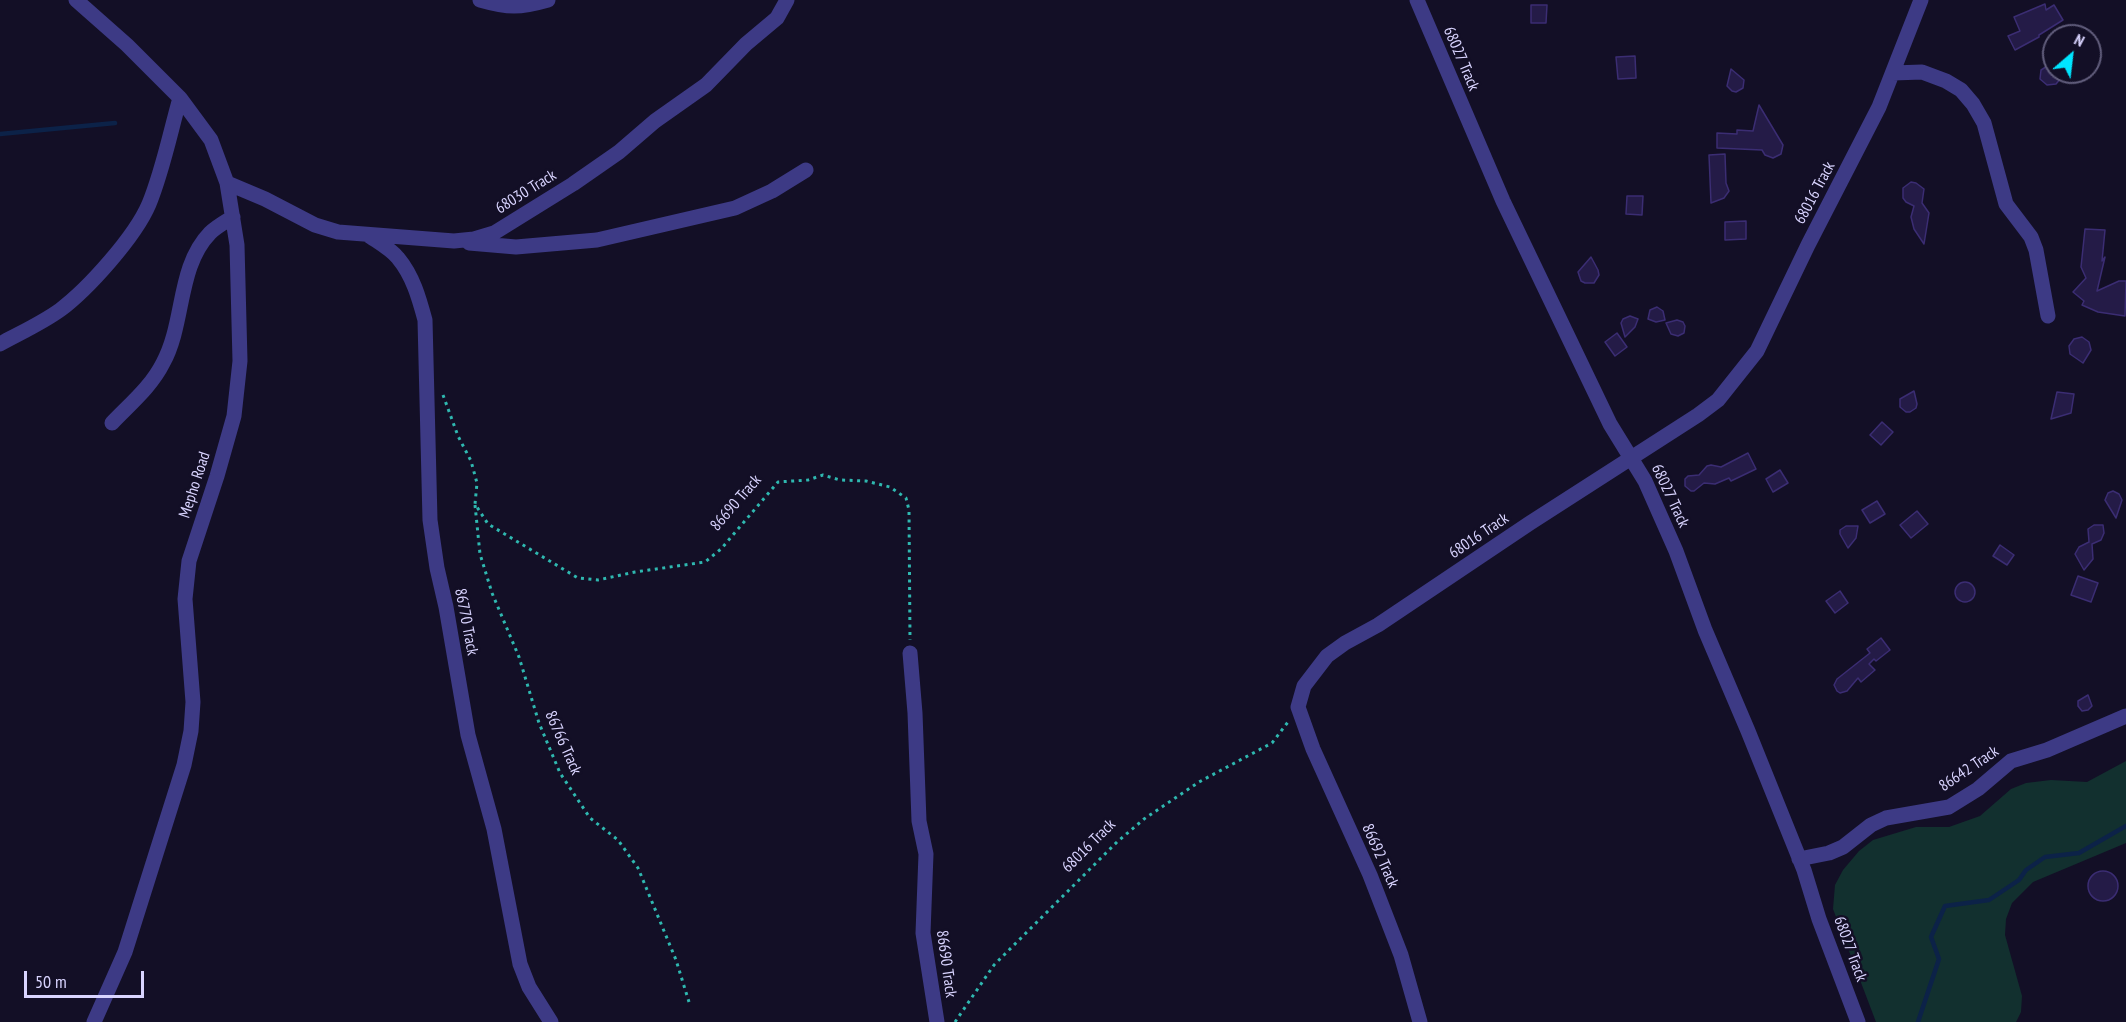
<!DOCTYPE html>
<style>
body{margin:0}
#map{position:relative;width:2126px;height:1022px;overflow:hidden;background:#130f26;font-family:"PT Sans Narrow",sans-serif}
canvas{display:block}
.north{position:absolute;left:2042px;top:24px;width:60px;height:60px;box-sizing:border-box;background:#130f26;border:2px solid #625e7d;border-radius:50%;rotate:28deg;font-size:16px;font-weight:700;line-height:24px;text-align:center;color:#d9d4ff}
.north::after{content:'';display:block;margin:auto;width:21px;height:27px;background:#00e5ff;clip-path:polygon(50% 0,100% 100%,50% 72%,0 100%)}
.scale{position:absolute;left:24px;top:971px;width:120px;height:27px;box-sizing:border-box;border:3px solid #d9d4ff;border-top:0;padding-left:8px;font-size:18px;line-height:21px;white-space:nowrap;color:#d9d4ff;-webkit-text-stroke:4px #130f26;paint-order:stroke}
</style>
<div id="map">
<canvas width="2126" height="1022"></canvas>
<div class="north">N</div>
<div class="scale">50 m</div>
</div>
<script>
const c = document.querySelector('canvas').getContext('2d');
c.lineJoin = 'round';
function paint(path, color) {
  c.fillStyle = color;
  c.fill(path, 'evenodd');
}
function strokePath(path, color, width, dash) {
  c.strokeStyle = color;
  c.lineWidth = width;
  c.lineCap = dash ? 'butt' : 'round';
  c.setLineDash(dash || []);
  c.stroke(path);
}
function drawText(font, color, halo, rows, align = 'center') {
  c.font = font + ' "PT Sans Narrow",sans-serif';
  c.lineWidth = 5;
  c.setLineDash([]);
  c.textBaseline = 'middle';
  c.strokeStyle = halo;
  c.fillStyle = color;
  for (const [text, x, y, turn = 0] of rows) {
    c.save();
    c.translate(x, y);
    c.rotate((+turn || 0) * Math.PI / 180);
    c.textAlign = isNaN(turn) ? turn : align;
    if (halo) c.strokeText(text, 0, 0);
    c.fillText(text, 0, 0);
    c.restore();
  }
}
paint(new Path2D(`
 M2126,761v82l-93,39 -21,21 -6,16 -1,16 17,61 -1,16 -5,10h-140l-43,-113 2,-24 8,-15 16,-19 14,-11 43,-13h33l31,-11 31,-27 15,-6 25,-3 36,2z`), '#12302f');
strokePath(new Path2D(`
 M0,134l115,-11
 M1918,1022l21,-63 -8,-22 14,-31 44,-6 30,-20 7,-10 19,-13 34,-4 47,-27`), '#0c2248', 4.5);
const building = new Path2D(`
 M2045,4l1,6 8,-5 9,15 -24,15v2l-24,13 -7,-14 12,-5 -6,-14z
 M1531,5h16l-1,18h-15z
 M1635,56l1,22 -18,1 -2,-22z
 M2054,62v10h12l-10,12 -9,1 -7,-6 1,-9z
 M1731,69l13,11 -1,8 -7,4 -4,-1 -5,-5z
 M1759,105l24,40 -2,9 -8,4 -8,-3 -3,-5 -45,-2v-15l20,1v-4l16,1z
 M1725,154l1,29 3,8 -5,7 -13,5 -2,-48z
 M1911,182l5,1 8,6 -2,14 7,10 -5,31 -10,-15 -3,-12 3,-11 -8,-4 -3,-4v-10z
 M1627,196h16l-1,19 -16,-1z
 M1746,221v18l-21,1v-18z
 M2085,229l20,1 -3,31 3,-4 -8,34 22,-10h7l-1,35 -27,-4 -16,-7 2,-4 -11,-9 13,-14 -5,-11z
 M1591,257l7,13 1,5 -5,8h-9l-4,-2 -3,-9z
 M1657,307l6,4 2,9 -9,2 -8,-3 2,-9z
 M1630,316l8,3 -3,8 -10,10 -4,-14 2,-4z
 M1677,320l6,2 2,4 -1,7 -6,3 -7,-2 -5,-11z
 M1617,333l10,14 -12,9 -10,-14z
 M2082,337l7,5 2,8 -8,13 -13,-9 -1,-8 5,-7z
 M1914,391l3,13 -1,4 -6,4h-4l-6,-5v-8z
 M2057,392l17,2 -3,19 -20,6z
 M1882,422l11,10 -12,13 -11,-10z
 M1748,453l8,16 -25,12 -2,-3 -14,6 -11,-1 -10,8h-3l-6,-5v-7l3,-3 11,-1 8,-9 4,-1 10,2z
 M1780,470l8,13 -15,9 -7,-13z
 M2113,491l6,3 3,6 -6,18 -11,-18 3,-7z
 M1877,501l8,13 -15,9 -8,-13z
 M1917,511l11,13 -17,14 -11,-13z
 M2094,525h9l1,8 -3,7 -9,4 1,15 -9,11 -9,-16 4,-7 10,-5 -1,-13z
 M1846,526h12l-2,12 -8,10 -8,-14v-4z
 M2000,545l14,10 -7,10 -14,-9z
 M2078,576l20,7 -7,19 -20,-7z
 M1955 592a10 10 0 1 1 20 0a10 10 0 1 1-20 0Z
 M1840,591l8,12 -13,10 -9,-12z
 M1881,638l9,12 -14,11 -2,-2 -5,5 6,6 -14,12 -3,-4 -11,13 -7,2 -3,-2 -3,-6 3,-6 33,-26 -3,-4z
 M2088,695l4,11 -4,4 -6,1 -4,-5v-5z
 M2088 886a15 15 0 1 1 30 0a15 15 0 1 1-30 0Z`);
paint(building, '#241b47');
strokePath(building, '#3b2d73', 1.5);
strokePath(new Path2D(`
 M443,395l15,41 13,25 6,22 -2,21 13,20 90,54 20,2 37,-8 70,-10 16,-13 57,-67 30,-2 15,-5 17,5 26,1 24,6 16,11 3,12 1,130
 M475,505l5,49 12,39 27,64 20,66 21,50 30,45 28,22 20,28 38,92 13,42
 M955,1022l39,-57 123,-123 27,-23 55,-37 73,-39 16,-21`), '#2fb8b0', 3, [3, 4.5]);
strokePath(new Path2D(`
 M76,0l51,45 53,53 31,42 16,43 10,62 3,116 -6,55 -17,60 -28,85 -4,38 8,103 -2,29 -7,34 -59,187 -31,70
 M480,0c28,8 40,8 68,0
 M1417,0l86,201 107,223 35,57 31,70 29,79 43,101 56,139 15,49 39,103
 M1893,73l29,-1 24,9 15,9 12,14 11,19 22,81 25,33 5,13 12,66
 M227,183l38,16 50,26 23,7 116,9 20,-2 20,-6 79,-49 46,-32 36,-31 51,-36 40,-41 31,-26 10,-18
 M368,235c10,7 23,14 30,23 15,18 21,40 27,62l5,200 7,48 9,39 22,128 26,94 26,135 9,23 22,35
 M469,243l47,4 81,-7 138,-32 37,-17 34,-21
 M0,344c20,-11 42,-21 60,-34 28,-21 75,-73 89,-106 14,-34 21,-71 31,-106
 M112,423c18,-19 39,-36 51,-60 22,-40 14,-96 47,-130 6,-6 15,-11 23,-16
 M910,653l5,60 4,108 7,33 -3,79 14,89
 M1799,859l30,-6 14,-6 28,-22 15,-7 63,-11 29,-18 33,-28 36,-11 79,-34
 M1420,1022l-19,-67 -31,-80 -57,-126 -15,-42 6,-21 23,-30 18,-13 33,-18 152,-102 168,-108 20,-15 39,-49 51,-106 71,-138 42,-107`), '#3d3a85', 15);
drawText('16px', '#d9d4ff', '#130f26', [
 ["68027 Track",1461,59,67],
 ["68030 Track",526,192,-32],
 ["68016 Track",1815,193,-62],
 ["Mepho Road",195,485,-72],
 ["68027 Track",1670,496,65],
 ["86690 Track",736,503,-49],
 ["68016 Track",1479,536,-34],
 ["86770 Track",466,622,79],
 ["86766 Track",563,743,66],
 ["86642 Track",1969,769,-34],
 ["68016 Track",1089,846,-45],
 ["86692 Track",1380,856,66],
 ["68027 Track",1850,949,70],
 ["86690 Track",946,964,82]
]);
</script>
